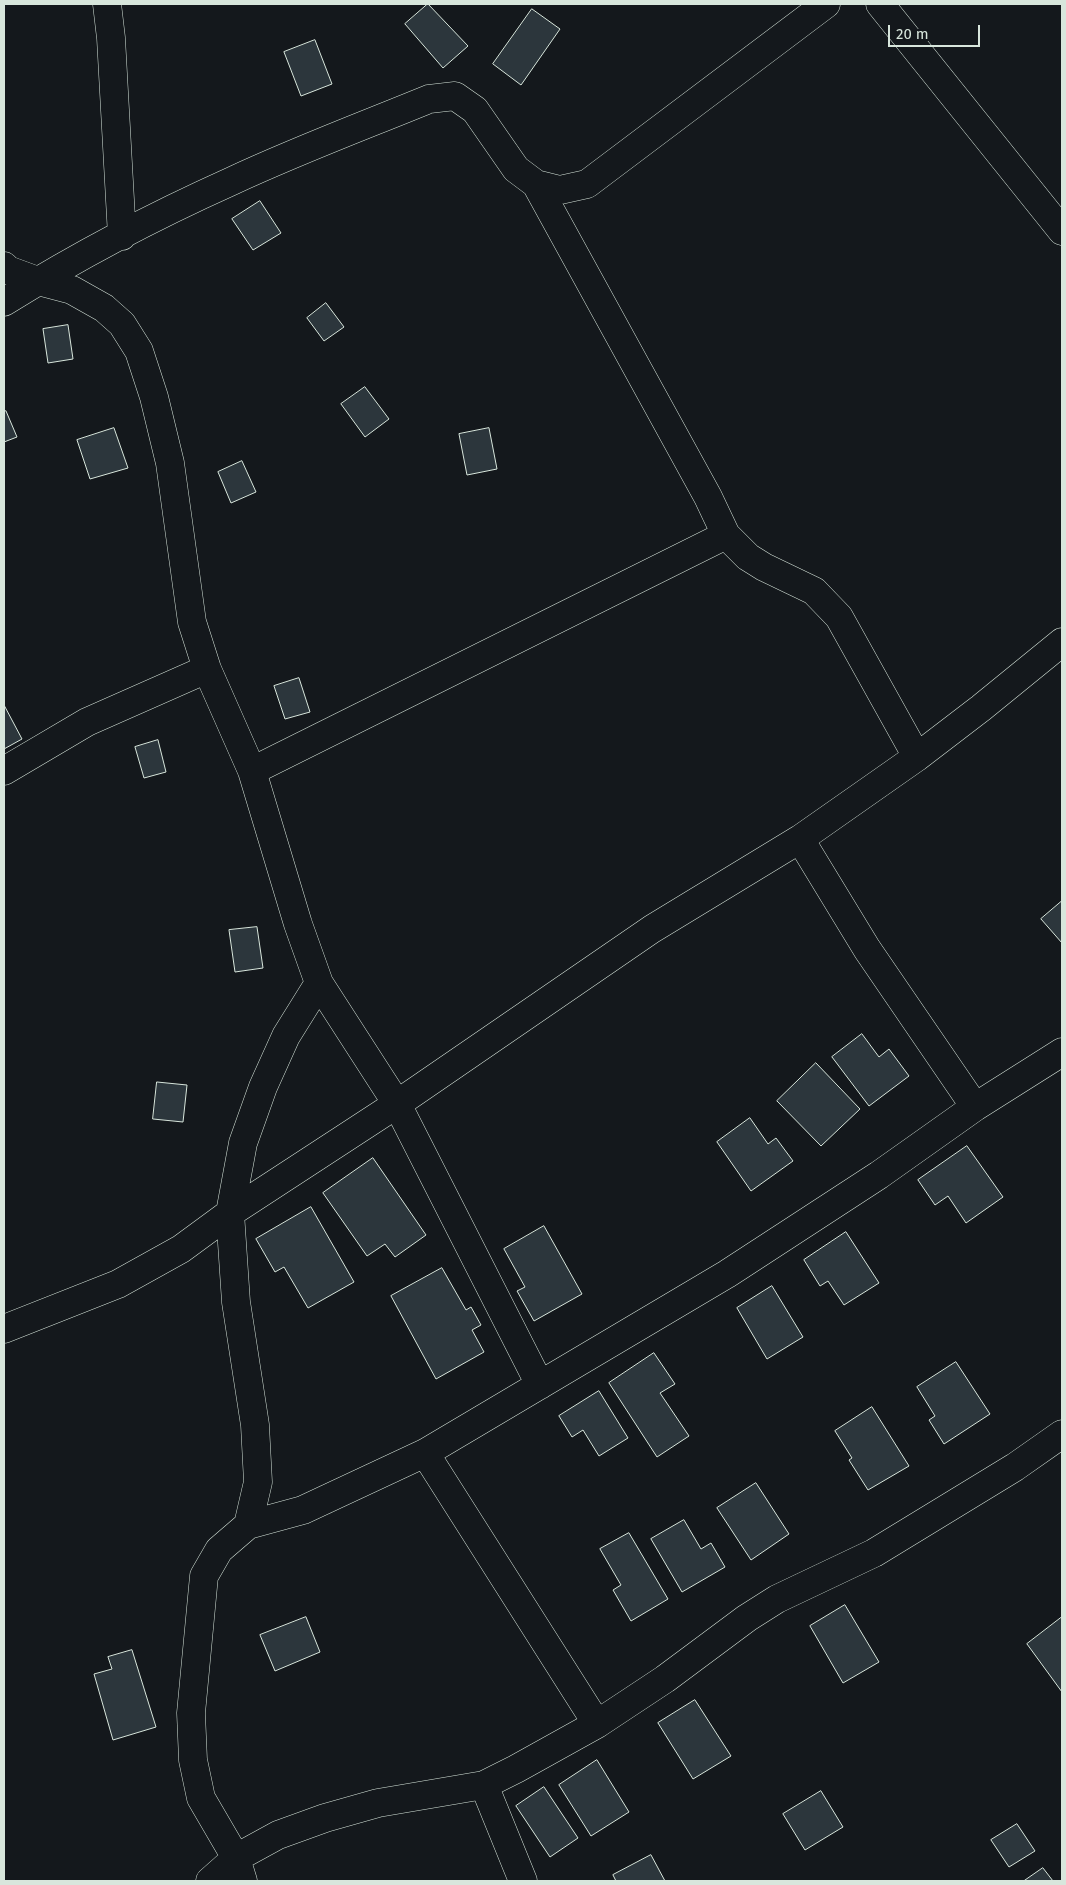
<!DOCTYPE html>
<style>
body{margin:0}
#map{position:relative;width:1066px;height:1885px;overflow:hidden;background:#14181c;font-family:"Fira Sans",sans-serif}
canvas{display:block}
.frame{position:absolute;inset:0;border:5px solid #d8e6dc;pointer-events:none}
.scale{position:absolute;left:888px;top:25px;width:92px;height:22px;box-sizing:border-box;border:2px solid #d8e6dc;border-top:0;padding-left:6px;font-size:15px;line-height:18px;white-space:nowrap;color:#d8e6dc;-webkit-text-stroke:4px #14181c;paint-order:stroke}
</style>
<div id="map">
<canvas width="1066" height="1885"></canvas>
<div class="frame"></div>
<div class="scale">20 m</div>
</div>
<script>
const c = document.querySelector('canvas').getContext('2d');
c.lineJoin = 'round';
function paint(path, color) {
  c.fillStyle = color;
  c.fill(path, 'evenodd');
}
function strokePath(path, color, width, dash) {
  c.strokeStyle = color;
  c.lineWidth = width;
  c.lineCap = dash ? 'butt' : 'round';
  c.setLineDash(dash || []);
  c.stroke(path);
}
const building = new Path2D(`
 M428,4l40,42 -25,22 -38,-44z
 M532,9l28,20 -39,56 -28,-21z
 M315,40l17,44 -31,12 -17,-44z
 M260,201l21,32 -28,17 -21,-31z
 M326,303l18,24 -20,14 -17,-23z
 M68,325l5,34 -25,4 -5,-34z
 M365,387l24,32 -24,18 -24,-33z
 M6,411l11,26 -13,5v-30z
 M114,428l14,40 -38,11 -13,-39z
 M489,428l8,41 -30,6 -8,-41z
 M242,461l14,31 -25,11 -13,-31z
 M299,678l11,34 -25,7 -11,-33z
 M4,705l18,34 -18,10z
 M158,740l8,32 -22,6 -9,-31z
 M1062,901v42l-21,-24z
 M257,927l6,41 -28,4 -6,-42z
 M862,1034l17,23 10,-8 20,27 -40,30 -37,-49z
 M816,1063l44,46 -39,37 -44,-45z
 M157,1082l30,3 -4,37 -30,-3z
 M750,1118l18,26 8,-6 17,23 -42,30 -34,-49z
 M967,1146l36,51 -37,26 -18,-27 -13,9 -17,-25z
 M373,1158l53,77 -31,22 -10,-13 -18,12 -44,-63z
 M311,1207l43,75 -46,26 -24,-41 -9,5 -19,-33z
 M544,1226l38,68 -48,27 -17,-30 8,-4 -21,-38z
 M846,1232l33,51 -35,22 -16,-24 -8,5 -16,-26z
 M442,1268l24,42 5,-3 10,18 -9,5 12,22 -48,27 -45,-83z
 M772,1286l31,51 -36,22 -30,-51z
 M654,1353l21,31 -15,9 29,43 -32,21 -48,-74z
 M956,1362l34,52 -46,30 -15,-24 6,-4 -18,-29z
 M599,1391l29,47 -29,18 -16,-26 -11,7 -13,-21z
 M872,1407l37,59 -41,24 -19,-30 3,-2 -17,-27z
 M756,1483l33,51 -38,26 -34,-52z
 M684,1520l17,29 10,-6 14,24 -43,25 -31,-53z
 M629,1533l39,66 -37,22 -18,-31 8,-5 -21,-36z
 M845,1605l34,57 -36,21 -33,-57z
 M306,1617l14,35 -45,19 -15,-36z
 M1062,1617v75l-35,-48z
 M132,1650l24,77 -43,13 -19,-66 18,-5 -4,-12z
 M695,1700l36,56 -38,23 -35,-56z
 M597,1760l32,52 -38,24 -32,-51z
 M544,1787l34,51 -28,19 -34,-51z
 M821,1791l22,36 -38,23 -22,-36z
 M1017,1824l18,27 -26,16 -18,-27z
 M651,1855l14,26h-49l-3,-6z
 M1043,1868l10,13h-29z`);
paint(building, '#2c363c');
strokePath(building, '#d8e6dc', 1);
const street = new Path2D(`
 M107,4l4,34 11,198
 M880,4l182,227
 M536,184l172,313 18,38 22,22 16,10 50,24 25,26 78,140
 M4,266l4,4 30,11 34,9 32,18 18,16 17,27 15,46 16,66 22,159 15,47 45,102 46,153 21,59 -33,53 -23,51 -20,56 -13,70 6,89 19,123 3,57 -10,43 -29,25 -15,26 -13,137 2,47 8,38 35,60 7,23
 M4,302c72,-45 150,-86 228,-121 64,-30 131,-55 197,-82l26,-3 20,14 41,59 20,15 24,6 27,-6 239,-180
 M4,771l83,-49 120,-53
 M252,771l474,-236
 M800,839l67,110 108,158
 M319,983l78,121 143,281
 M4,1329l114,-45 63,-35 49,-36 167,-109 255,-175 148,-90 117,-82 64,-49 81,-66
 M425,1453l172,271
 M248,1525l55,-15 122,-57 302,-179 152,-99 96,-68 87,-55
 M484,1785l39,96
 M210,1881l26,-23 42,-23 47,-17 53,-15 106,-18 32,-16 81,-45 68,-45 82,-61 30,-19 97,-46 141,-86 47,-33`);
strokePath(street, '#d8e6dc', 29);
strokePath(street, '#14181c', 28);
</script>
